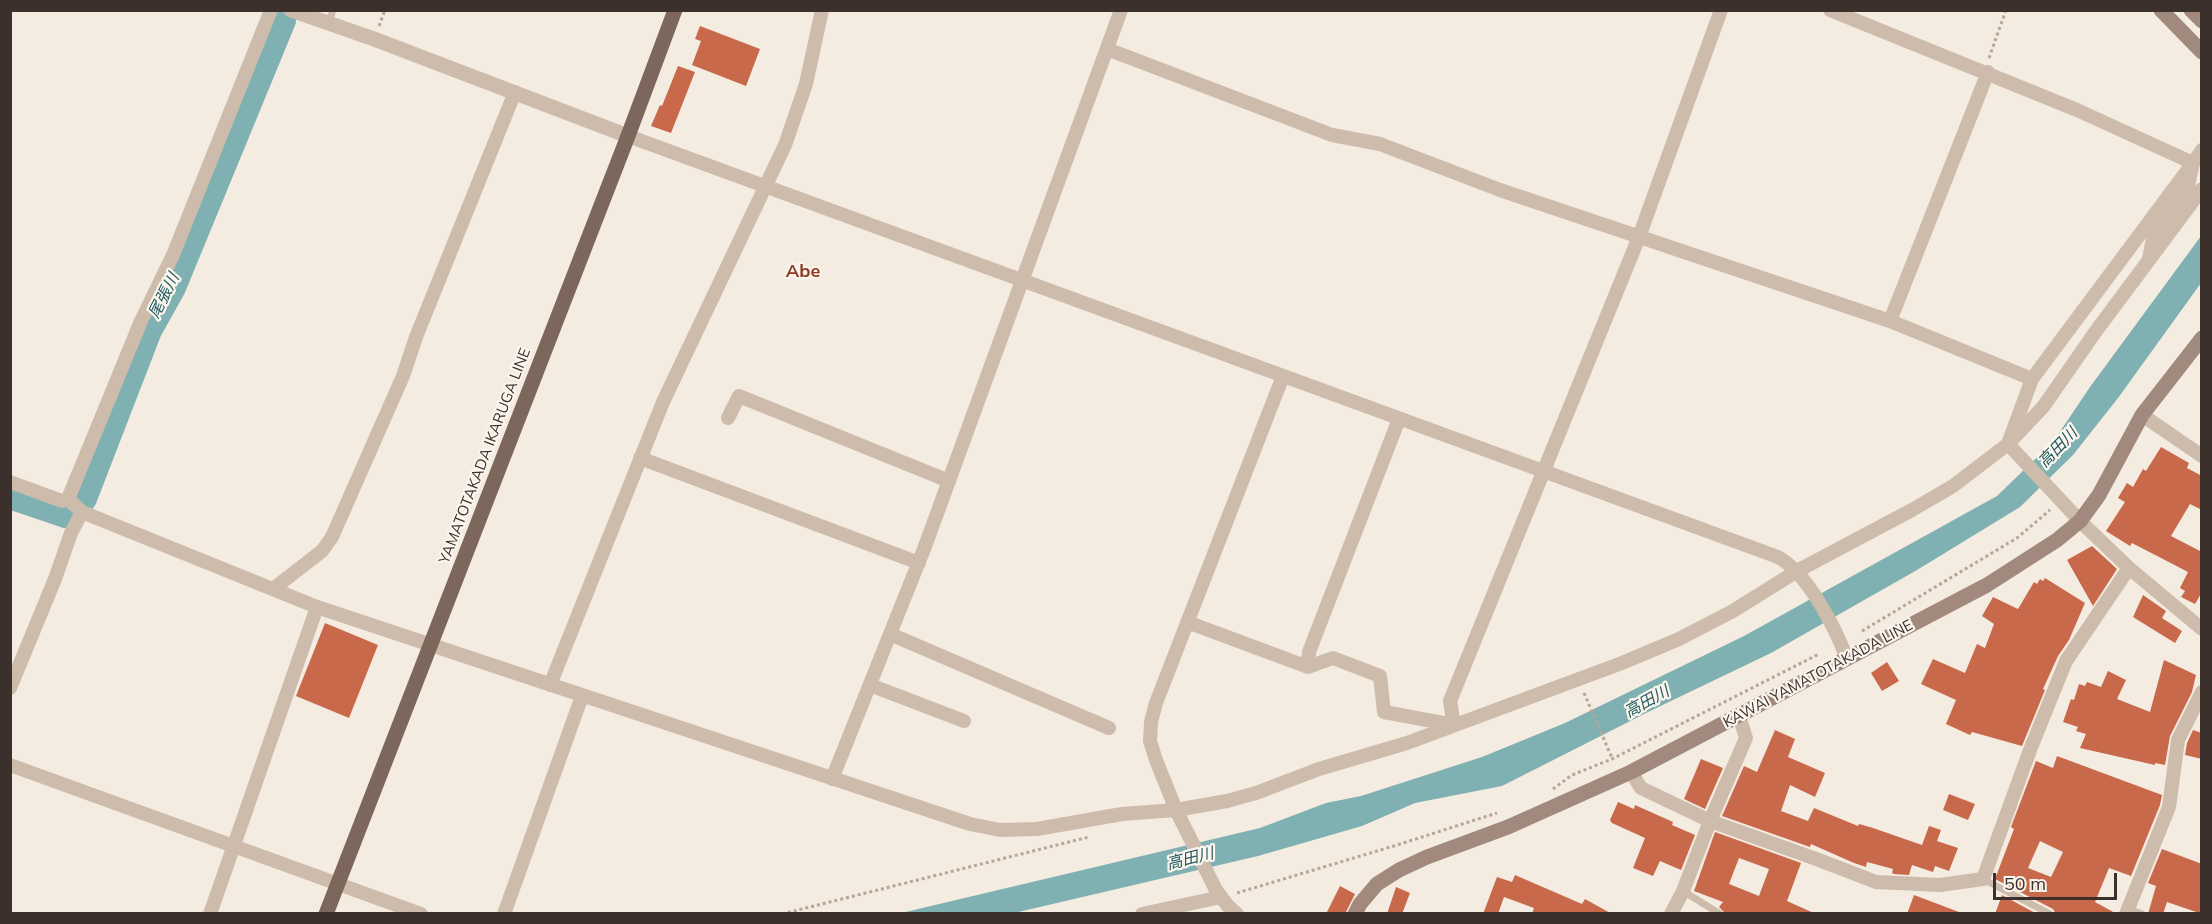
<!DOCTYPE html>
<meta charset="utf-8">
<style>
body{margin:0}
#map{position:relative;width:2212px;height:924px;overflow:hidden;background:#f4ebe1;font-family:Mulish,sans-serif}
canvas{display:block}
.frame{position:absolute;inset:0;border:12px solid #3b302b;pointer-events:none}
.scale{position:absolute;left:1993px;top:873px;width:124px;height:27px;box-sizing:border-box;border:3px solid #3b302b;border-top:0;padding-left:8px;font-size:18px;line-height:21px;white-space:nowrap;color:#3b302b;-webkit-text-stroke:4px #fbf5ee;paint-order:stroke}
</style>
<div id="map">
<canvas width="2212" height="924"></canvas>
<div class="frame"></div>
<div class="scale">50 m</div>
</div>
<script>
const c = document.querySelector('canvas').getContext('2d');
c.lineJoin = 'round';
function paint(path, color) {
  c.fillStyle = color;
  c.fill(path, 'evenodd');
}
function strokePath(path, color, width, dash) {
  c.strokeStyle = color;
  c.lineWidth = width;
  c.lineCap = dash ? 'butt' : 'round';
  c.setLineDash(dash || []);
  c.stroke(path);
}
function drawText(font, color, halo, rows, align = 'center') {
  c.font = font + ' Mulish,"Noto Sans JP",sans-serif';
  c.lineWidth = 4.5;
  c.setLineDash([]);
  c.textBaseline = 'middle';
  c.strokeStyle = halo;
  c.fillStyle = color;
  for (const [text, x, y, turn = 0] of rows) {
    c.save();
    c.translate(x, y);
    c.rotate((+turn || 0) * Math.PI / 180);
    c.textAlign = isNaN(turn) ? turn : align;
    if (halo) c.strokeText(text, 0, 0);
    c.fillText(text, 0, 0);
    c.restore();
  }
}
paint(new Path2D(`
 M2201,236v47l-83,115 -45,57 -53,52 -103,63 -146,83 -123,59 -146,74 -87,17 -53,23 -104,30 -244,57 -117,1 363,-86 66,-25 35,-7 121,-39 83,-34 179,-87 253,-140 56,-54 37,-55z`), '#7fb0b2');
strokePath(new Path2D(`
 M10,494l56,19 16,-15 65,-168 24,-43 110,-267`), '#7fb0b2', 30);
paint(new Path2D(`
 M700,26l60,23 -14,37 -54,-21 9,-24 -6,-2z
 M678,66l17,6 -24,61 -20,-7 9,-21 2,1z
 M2161,447l28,16 -2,5 15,8v34l-12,-6 -19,32 29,15 2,-3v44l-7,12 -14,-7 4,-6 -5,-3 8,-16 -56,-29 -2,3 -24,-15 19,-29 -7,-4 9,-15 6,4 10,-18 3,2z
 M2092,546l25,23 -24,37 -26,-46z
 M2045,578l40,25 -16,37 -11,16 -15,33 2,1 -23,56 -50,-14 -2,3 -24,-11 10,-24 -35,-16 12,-25 32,14 12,-29 8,4 9,-24 -12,-8 11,-19 25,12 16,-27 3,2 3,-5 3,2z
 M2143,595l23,16 -4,7 20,13 -7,12 -42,-26z
 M325,623l53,22 -29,73 -53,-22z
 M2164,660l32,15 -4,17 -22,44 -5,29 -10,-2v2l-75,-17 6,-14 -10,-3 2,-4 -15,-5 8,-23 3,1 5,-16 6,2 2,-4 14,5 7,-16 18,9 -9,19 33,13z
 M1887,662l12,19 -17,10 -11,-18z
 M1775,730l20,9 -7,18 37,16 -10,24 -25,-12 -9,26 27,10 6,-13 44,18 1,-2 14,4 49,17 7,-19 12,4 -4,11 21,7 -9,23 -14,-5 -2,6 -21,-7 -3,10 -15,-1 -2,-1 1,-4 -26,-7 -1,5 -12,-4 -43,-19 -1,3 -88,-31 22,-50 13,6z
 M2193,730l9,3v26l-17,-4 2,-12z
 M2057,756l105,39 -2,10 -29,71 -22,-8 -14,34 22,12h-61l-3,-5 -58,-30 19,-50 -3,-2 25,-66 17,7zM2040,841l23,11 -12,25 -23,-9z
 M1701,759l22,9 -18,41 -21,-10z
 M1949,794l26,10 -7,16 -25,-10z
 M1618,802l16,7 1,-4 38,17 -1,3 23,10 -14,35 -21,-9 -7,15 -20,-8 12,-30 -33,-15 -2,-3z
 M1715,832l86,31 -14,38 29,13h-90l-7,-7 4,-5 -29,-11zM1739,858l30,11 -10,27 -30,-12z
 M2162,849l40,15v50l-35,-12 -4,12h-15l8,-28 -8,-3z
 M1515,875l67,29 3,-5 27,15h-80l2,-6 -30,-11 -6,17h-15l14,-37 15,5z
 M1340,886l15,8 -10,20h-19z
 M1396,887l14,6 -8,21h-15z
 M1914,895l45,17v2h-52z
 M2002,895l35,19h-42z`), '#c8694b');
strokePath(new Path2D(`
 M379,26l6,-16
 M1989,58l17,-48
 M1862,631l155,-93 33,-28
 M1584,693l28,65
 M1553,789l19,-14 40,-16 207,-105
 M1237,893l160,-48 100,-32
 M782,914l307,-77`), '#b9a596', 3, [3, 3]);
strokePath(new Path2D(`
 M329,22l4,-12
 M1983,879l67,35
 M1683,891l37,23
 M2129,909l13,5`), '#cdbbac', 7);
strokePath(new Path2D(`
 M1830,10l247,100 116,53 -161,216 -24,65 72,77 49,47 73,61
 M1107,49l225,86 48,9 120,46 390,131 142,58
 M628,136l1150,421c30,17 57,70 69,102
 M2149,259l4,-21 35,-52 5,-23 9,-13
 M1890,321l98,-249
 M2142,415l60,41
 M728,418l11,-22 210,85
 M640,458l279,105
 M10,482l52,19 6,-2
 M68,499l14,13 235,95 653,217 30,6 37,-1 85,-15 54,-4 51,-9 29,-8 63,-24 88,-26 215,-80 57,-24 54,-28 64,-40 115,-61 41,-24 55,-42 35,-37 53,-76 106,-142
 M68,499l73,-178 32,-66 98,-245
 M273,589l49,-38 10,-14 71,-161 13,-39 99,-245
 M1187,622l121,45 25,-9 47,18 4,36 70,13 -4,-24 189,-464 82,-227
 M890,634l219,94
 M1308,667l1,-15 90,-233
 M550,685l113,-283 122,-257 21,-61 16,-74
 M870,685l94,36
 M10,688l45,-109 16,-46 11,-21
 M10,765l411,149
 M1631,772l10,16 69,33 109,39 57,22 64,3 43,-6 47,-129 36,-89 63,-93
 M832,779l92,-230 197,-539
 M210,914l107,-307
 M504,914l78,-218
 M1142,914l79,-17
 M1237,914l-9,-8 -12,-16 -40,-80 -20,-50 -6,-19 1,-19 5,-19 127,-327
 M1671,914l12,-23 27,-70 36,-83 -7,-22
 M2126,914l43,-107 9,-67 24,-48`), '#cdbbac', 14);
strokePath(new Path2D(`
 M291,10l83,29 254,97`), '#cdbbac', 15);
strokePath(new Path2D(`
 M2161,10l41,42
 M2191,10l11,11
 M1355,914l5,-10 17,-20 22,-14 28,-13 81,-30 123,-55 356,-187 70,-45 23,-19 19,-26 43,-80 60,-77`), '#a18a7d', 15);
strokePath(new Path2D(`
 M326,914l302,-778 47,-126`), '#7d675c', 15);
drawText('15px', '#3b302b', '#fbf5ee', [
 ["YAMATOTAKADA IKARUGA LINE",485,456,-69],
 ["KAWAI YAMATOTAKADA LINE",1818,674,-28]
]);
drawText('italic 16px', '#1f5a5e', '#fbf5ee', [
 ["尾張川",164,296,-63],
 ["高田川",2058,448,-46],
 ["高田川",1647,702,-29],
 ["高田川",1190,859,-14]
]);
drawText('bold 18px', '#8c3b22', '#fbf5ee', [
 ["Abe",803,272]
]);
</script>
